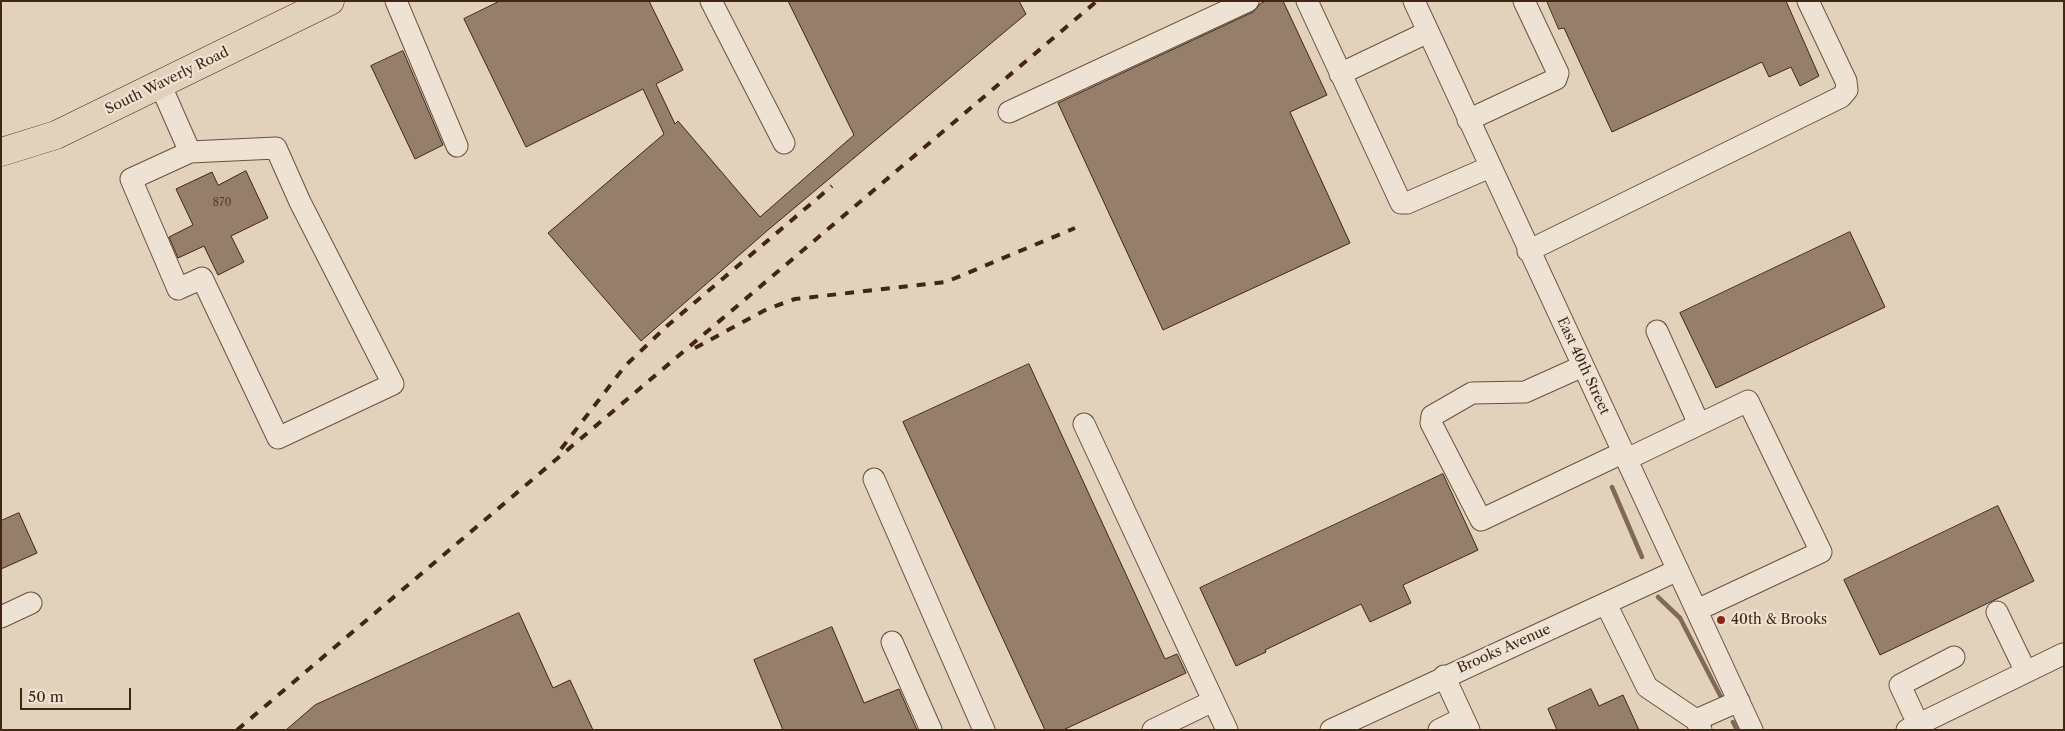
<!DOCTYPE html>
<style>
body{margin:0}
#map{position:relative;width:2065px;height:731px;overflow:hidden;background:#e3d2bb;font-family:"Libre Caslon Text",serif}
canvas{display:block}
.frame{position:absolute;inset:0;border:2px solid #422512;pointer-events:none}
.scale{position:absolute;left:20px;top:688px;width:111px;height:22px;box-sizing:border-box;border:2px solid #422512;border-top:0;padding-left:6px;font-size:15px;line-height:18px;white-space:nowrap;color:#422512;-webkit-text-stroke:4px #ede2d3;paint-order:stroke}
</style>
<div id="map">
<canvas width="2065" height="731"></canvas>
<div class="frame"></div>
<div class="scale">50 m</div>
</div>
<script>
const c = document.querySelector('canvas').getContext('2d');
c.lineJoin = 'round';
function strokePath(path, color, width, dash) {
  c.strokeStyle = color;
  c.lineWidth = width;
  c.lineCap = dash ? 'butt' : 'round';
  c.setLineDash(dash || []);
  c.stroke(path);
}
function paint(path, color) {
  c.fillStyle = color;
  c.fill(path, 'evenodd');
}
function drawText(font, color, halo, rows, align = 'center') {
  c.font = font + ' "Libre Caslon Text",serif';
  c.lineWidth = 4.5;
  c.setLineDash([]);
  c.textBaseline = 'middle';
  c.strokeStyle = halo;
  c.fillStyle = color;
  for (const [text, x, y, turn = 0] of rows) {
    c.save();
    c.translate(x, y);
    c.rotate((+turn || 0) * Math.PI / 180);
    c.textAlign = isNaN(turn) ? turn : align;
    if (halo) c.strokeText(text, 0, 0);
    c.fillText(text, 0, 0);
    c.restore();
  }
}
strokePath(new Path2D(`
 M1612,487l30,70
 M1658,597l22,21 42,81
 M1733,722l4,8`), '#826955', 4.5);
const building = new Path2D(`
 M500,1h149l34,69 -27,14 19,40 3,-3 82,96 94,-82 -66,-134h231l7,13 -258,216 -127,111 -93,-108 116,-99 -21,-45 -117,58 -62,-128z
 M1266,1h17l44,94 -37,17 60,131 -187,87 -105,-227 195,-91 7,-8z
 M1547,1h239l33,75 -19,10 -9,-19 -22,10 -7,-15 -150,70 -48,-104 -5,1z
 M403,51l40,94 -28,14 -44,-93z
 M246,171l22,47 -37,18 13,26 -26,13 -14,-29 -26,12 -9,-21 24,-12 -17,-36 36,-17 6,13z
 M1850,232l35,75 -169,81 -36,-75z
 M1029,364l136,295 12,-5 9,19 -123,57h-18l-142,-308z
 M1443,474l35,76 -75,35 8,18 -41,19 -9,-18 -96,46 1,2 -30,14 -36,-78z
 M1998,506l36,75 -154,74 -36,-75z
 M19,513l18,40 -36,16v-48z
 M519,613l34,75 17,-8 23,50h-307l29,-25z
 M832,627l32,76 35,-14 18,41h-134l-29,-70z
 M1591,689l8,17 24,-11 16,35h-82l-9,-21z`);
paint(building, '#967f6a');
strokePath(building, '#422512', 1);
const minor = new Path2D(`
 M396,1l61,145
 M711,1l73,142
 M1307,1l94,202h6l83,-36
 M1414,1l338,729
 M1340,74l88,-42
 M160,84l30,68 -59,27 47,110 24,-11 76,160 115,-54 -93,-182 -24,-54 -86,4
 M1009,112l239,-111
 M1468,120l88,-41 2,-6 -34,-72
 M1528,251l313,-154 6,-7 -1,-9 -38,-80
 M1657,331l42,93
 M1583,366l-58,26 -53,1 -40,23 -1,7 50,97 143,-68
 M1084,424l143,306
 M1627,459l121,-58 73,151 -124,58
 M874,479l110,251
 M1606,604l41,83 49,33
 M1997,612l29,60
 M1,617l30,-14
 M892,642l39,88
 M1444,676l25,54
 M1918,724l-18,-39 54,-28
 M1153,730l60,-29
 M1331,730l347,-160
 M1439,730l24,-12
 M1701,730l-5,-10 43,-19
 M1907,730l156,-76`);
const major = new Path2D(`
 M1,152l55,-17 274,-134`);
strokePath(minor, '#6a503c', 23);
strokePath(major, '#422512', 29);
strokePath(minor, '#ede2d3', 21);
strokePath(major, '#e3d2bb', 28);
strokePath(new Path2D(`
 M695,348l72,-39 28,-10 151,-17 129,-54
 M561,449l64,-83 42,-40 165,-140
 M237,730l860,-729`), '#422512', 4, [9, 9]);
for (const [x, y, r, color] of [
 [1721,620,5,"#8f2418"]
]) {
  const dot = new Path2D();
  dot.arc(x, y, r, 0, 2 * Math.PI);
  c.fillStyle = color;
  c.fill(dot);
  strokePath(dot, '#ede2d3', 2);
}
drawText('11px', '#573c28', null, [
 ["870",222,203]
]);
drawText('14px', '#422512', '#ede2d3', [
 ["South Waverly Road",167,81,-26],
 ["East 40th Street",1583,366,65],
 ["Brooks Avenue",1504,649,-24]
]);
drawText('14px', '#422512', '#ede2d3', [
 ["40th & Brooks",1731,620]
], 'left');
</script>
